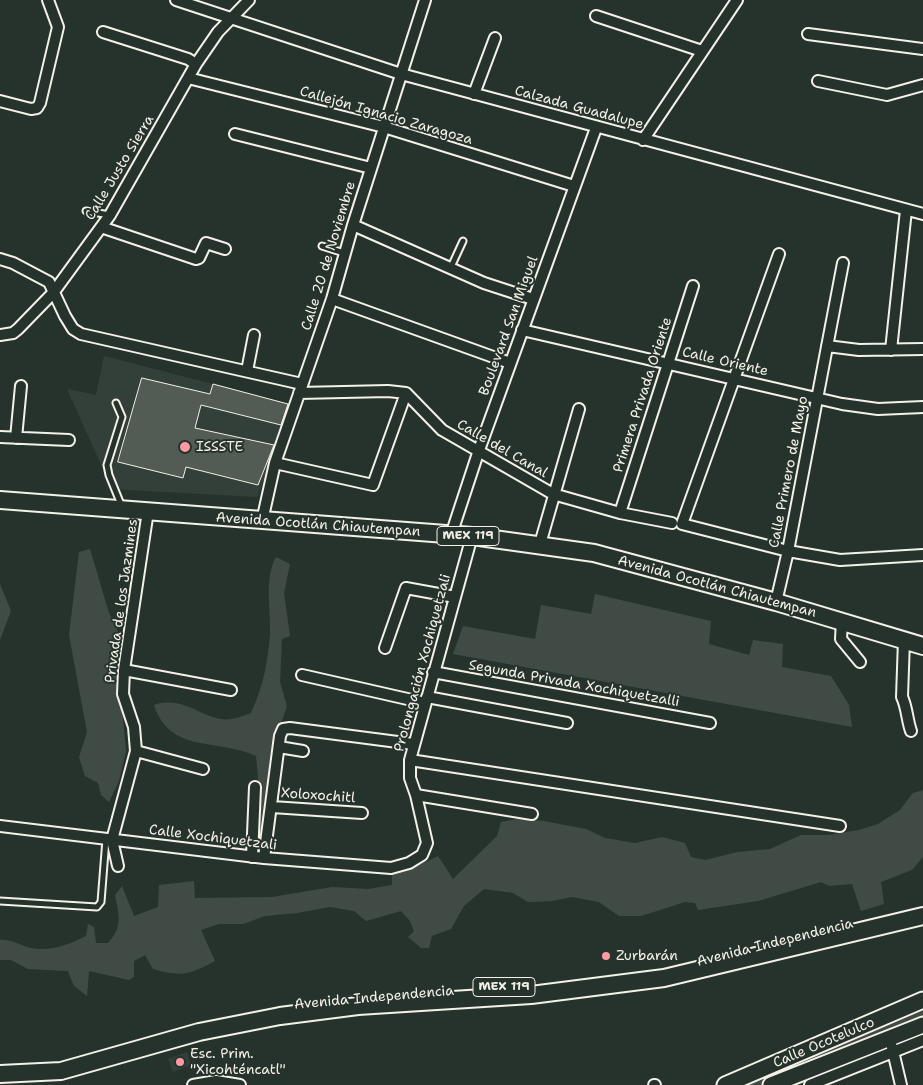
<!DOCTYPE html>
<meta charset="utf-8">
<style>
body{margin:0}
canvas{display:block;background:#26332d}
</style>
<canvas width="923" height="1085"></canvas>
<script>
const c = document.querySelector('canvas').getContext('2d');
c.lineJoin = 'round';
function paint(path, color) {
  c.fillStyle = color;
  c.fill(path, 'evenodd');
}
function strokePath(path, color, width, dash) {
  c.strokeStyle = color;
  c.lineWidth = width;
  c.lineCap = dash ? 'butt' : 'round';
  c.setLineDash(dash || []);
  c.stroke(path);
}
function drawText(font, color, halo, rows, align = 'center') {
  c.font = font + ' "Shantell Sans",sans-serif';
  c.lineWidth = 4;
  c.setLineDash([]);
  c.textBaseline = 'middle';
  c.strokeStyle = halo;
  c.fillStyle = color;
  for (const [text, x, y, turn = 0] of rows) {
    c.save();
    c.translate(x, y);
    c.rotate((+turn || 0) * Math.PI / 180);
    c.textAlign = isNaN(turn) ? turn : align;
    if (halo) c.strokeText(text, 0, 0);
    c.fillText(text, 0, 0);
    c.restore();
  }
}
paint(new Path2D(`
 M104,356l190,49 -37,92 -145,-8 -45,-100 29,6z
 M187,1052l4,13 -18,7 -5,-13z`), '#333f39');
paint(new Path2D(`
 M90,549l19,64 15,31 -4,43 6,64 -7,30 -10,21 -8,-7 -3,-12 -13,-7 -6,-19 8,-25 -18,-97 10,-83z
 M276,557l14,7 -6,29 6,43 -8,3 -2,43 7,24 -10,29 -14,102 -9,-3 -4,-16 8,-40 -2,-22c-39,-18 -86,-2 -102,-51 32,-11 50,18 78,14 6,-1 13,-4 19,-6 12,-26 17,-51 19,-79 1,-25 -6,-55 6,-77z
 M0,584l11,27 -11,29z
 M595,594l116,27 -2,23 40,11 4,-15 30,4 -1,23 49,9 18,29 3,22 -399,-73 10,-28 72,13 6,-34 50,9z
 M923,790v67l-11,13 -31,12 3,22 -23,7 -9,-27 -23,2 -8,-4 -63,19 -60,9 -3,-7 -10,-1 -44,14h-22l-20,-14 -27,-5 -20,4 -24,1 -15,-9 -29,-4 -20,17 -13,23 -19,7 -3,12h-8l-13,-11 6,-6 -4,-10 -9,-10 -35,10 -12,-10 -24,-4 -33,6 -32,3 -22,8h-24l-18,6 14,31c-26,14 -34,16 -62,8l-8,-14 -11,6v16l-5,3 -40,-9 -2,25 -13,-10 -6,-15 -40,-2 -17,-9h-11v-20c10,-1 18,4 27,7 21,6 41,-2 59,-11l2,-12 6,3 2,16h12c15,-16 11,-28 7,-48l7,-9 12,30 24,-9 1,-22 35,-4 1,17 77,-1 60,-10 36,2 24,-4v-12l15,-2 31,-15 15,23 44,-43 4,-14 15,-3 28,2 42,8 19,9 30,5 27,-6 23,6 6,14 14,3 32,-8 33,-3 31,-14h28l30,-5 19,-6 22,-14 13,-17z
 M923,1005v16l-158,64h-24z`), '#414b45');
const building = new Path2D(`
 M142,378l68,16 3,-10 75,20 -7,21 -80,-20 -6,23 79,17 -16,40 -72,-18 -3,11 -65,-16z`);
paint(building, '#525c55');
strokePath(building, '#f4f1e8', 1);
const service = new Path2D(`
 M86,211l24,4
 M322,246l22,7
 M451,267l12,-26
 M116,403l6,14 -15,48 2,10 13,32
 M0,901l97,6 4,-5 5,-63`);
const minor = new Path2D(`
 M176,0l225,74 522,140
 M596,16l106,35
 M103,32l85,27 8,5
 M808,34l115,15
 M188,78l196,49 190,59
 M818,81l69,14 36,-10
 M474,94l21,-56
 M0,101l31,8 6,-1 3,-5 18,-76 -10,-27
 M235,134l136,34
 M643,140l94,-140
 M353,225l131,58 49,16
 M101,227l95,32 3,-1 7,-15 19,6
 M779,254l-97,270 106,27 52,9 83,-5
 M0,259l13,4 36,19 16,34 8,13 8,5 221,50
 M332,299l178,64
 M522,330l320,74 36,5 45,-2
 M0,335l13,-2 5,-4 35,-36 57,-78 86,-151 22,-32 31,-32
 M827,346l32,4 64,-1
 M891,350l15,-140
 M247,371l7,-36
 M299,393l89,-2 18,2 36,37 111,64 67,19 52,10
 M0,437l69,3
 M16,438l5,-52
 M275,463l98,22 33,-92
 M620,513l73,-227
 M262,521l13,-58 57,-164 21,-74 72,-225
 M451,535l28,-85 117,-322
 M540,544l39,-135
 M776,602l12,-51 55,-288
 M842,621l-1,18 19,23
 M904,640l-2,57c5,10 5,23 9,34
 M385,648l21,-60 49,9
 M124,670l107,20
 M433,672l277,51
 M302,675l123,28
 M427,697l140,26
 M279,747l24,4
 M136,751l67,18
 M410,760l430,66
 M416,795l116,19
 M272,807l90,6
 M0,826l264,32 127,10 18,-5 13,-8 5,-12 -11,-48 -6,-17v-18l62,-224
 M252,857l3,-70
 M264,858l16,-122 3,-7 7,-1 123,16
 M118,866l-6,-26 24,-89 -2,-24 -11,-33 1,-24 24,-159
 M892,1047l9,38
 M193,1085l23,-4 24,4
 M654,1085h1
 M810,1085l113,-45`);
const secondary = new Path2D(`
 M725,1085l198,-85
 M771,1085l152,-60`);
const primary = new Path2D(`
 M0,500l472,36 122,17 182,49 147,44
 M0,1074l61,-3 138,-39 81,-16 78,-10 173,-11 133,-17 259,-62`);
strokePath(service, '#f4f1e8', 9);
strokePath(minor, '#f4f1e8', 14);
strokePath(secondary, '#f4f1e8', 19);
strokePath(primary, '#f4f1e8', 20);
strokePath(service, '#26332d', 5);
strokePath(minor, '#26332d', 10);
strokePath(secondary, '#26332d', 15);
strokePath(primary, '#26332d', 16);
for (const [x, y, r, color] of [
 [185,447,6,"#ff9aa2"],
 [606,956,5,"#ff9aa2"],
 [180,1062,5,"#ff9aa2"]
]) {
  const dot = new Path2D();
  dot.arc(x, y, r, 0, 2 * Math.PI);
  c.fillStyle = color;
  c.fill(dot);
  strokePath(dot, '#26332d', 2);
}
for (const [x, y, w] of [
 [468,536,62],
 [504,987,62]
]) {
  const box = new Path2D();
  box.roundRect(x - w / 2, y - 9.5, w, 19, 4);
  c.fillStyle = '#26332d';
  c.fill(box);
  strokePath(box, '#f4f1e8', 1);
}
drawText('bold 12px', '#f4f1e8', null, [
 ["MEX 119",468,536],
 ["MEX 119",504,987]
]);
drawText('14px', '#f4f1e8', '#26332d', [
 ["Calzada Guadalupe",579,108,15],
 ["Callejón Ignacio Zaragoza",386,116,16],
 ["Calle Justo Sierra",120,168,-59],
 ["Calle 20 de Noviembre",329,256,-73],
 ["Boulevard San Miguel",509,326,-70],
 ["Calle Oriente",725,362,13],
 ["Primera Privada Oriente",643,395,-72],
 ["Calle del Canal",502,449,30],
 ["Calle Primero de Mayo",789,472,-79],
 ["Avenida Ocotlán Chiautempan",318,525,4],
 ["Avenida Ocotlán Chiautempan",717,587,15],
 ["Privada de los Jazmines",122,601,-82],
 ["Prolongación Xochiquetzali",423,663,-75],
 ["Segunda Privada Xochiquetzalli",574,684,10],
 ["Xoloxochitl",318,796,4],
 ["Calle Xochiquetzali",213,838,7],
 ["Avenida Independencia",775,943,-14],
 ["Avenida Independencia",374,998,-5],
 ["Calle Ocotelulco",824,1043,-23]
]);
drawText('14px', '#f4f1e8', '#26332d', [
 ["ISSSTE",196,447],
 ["Zurbarán",616,956],
 ["Esc. Prim.",190,1054],
 ["\"Xicohténcatl\"",190,1070]
], 'left');
</script>
